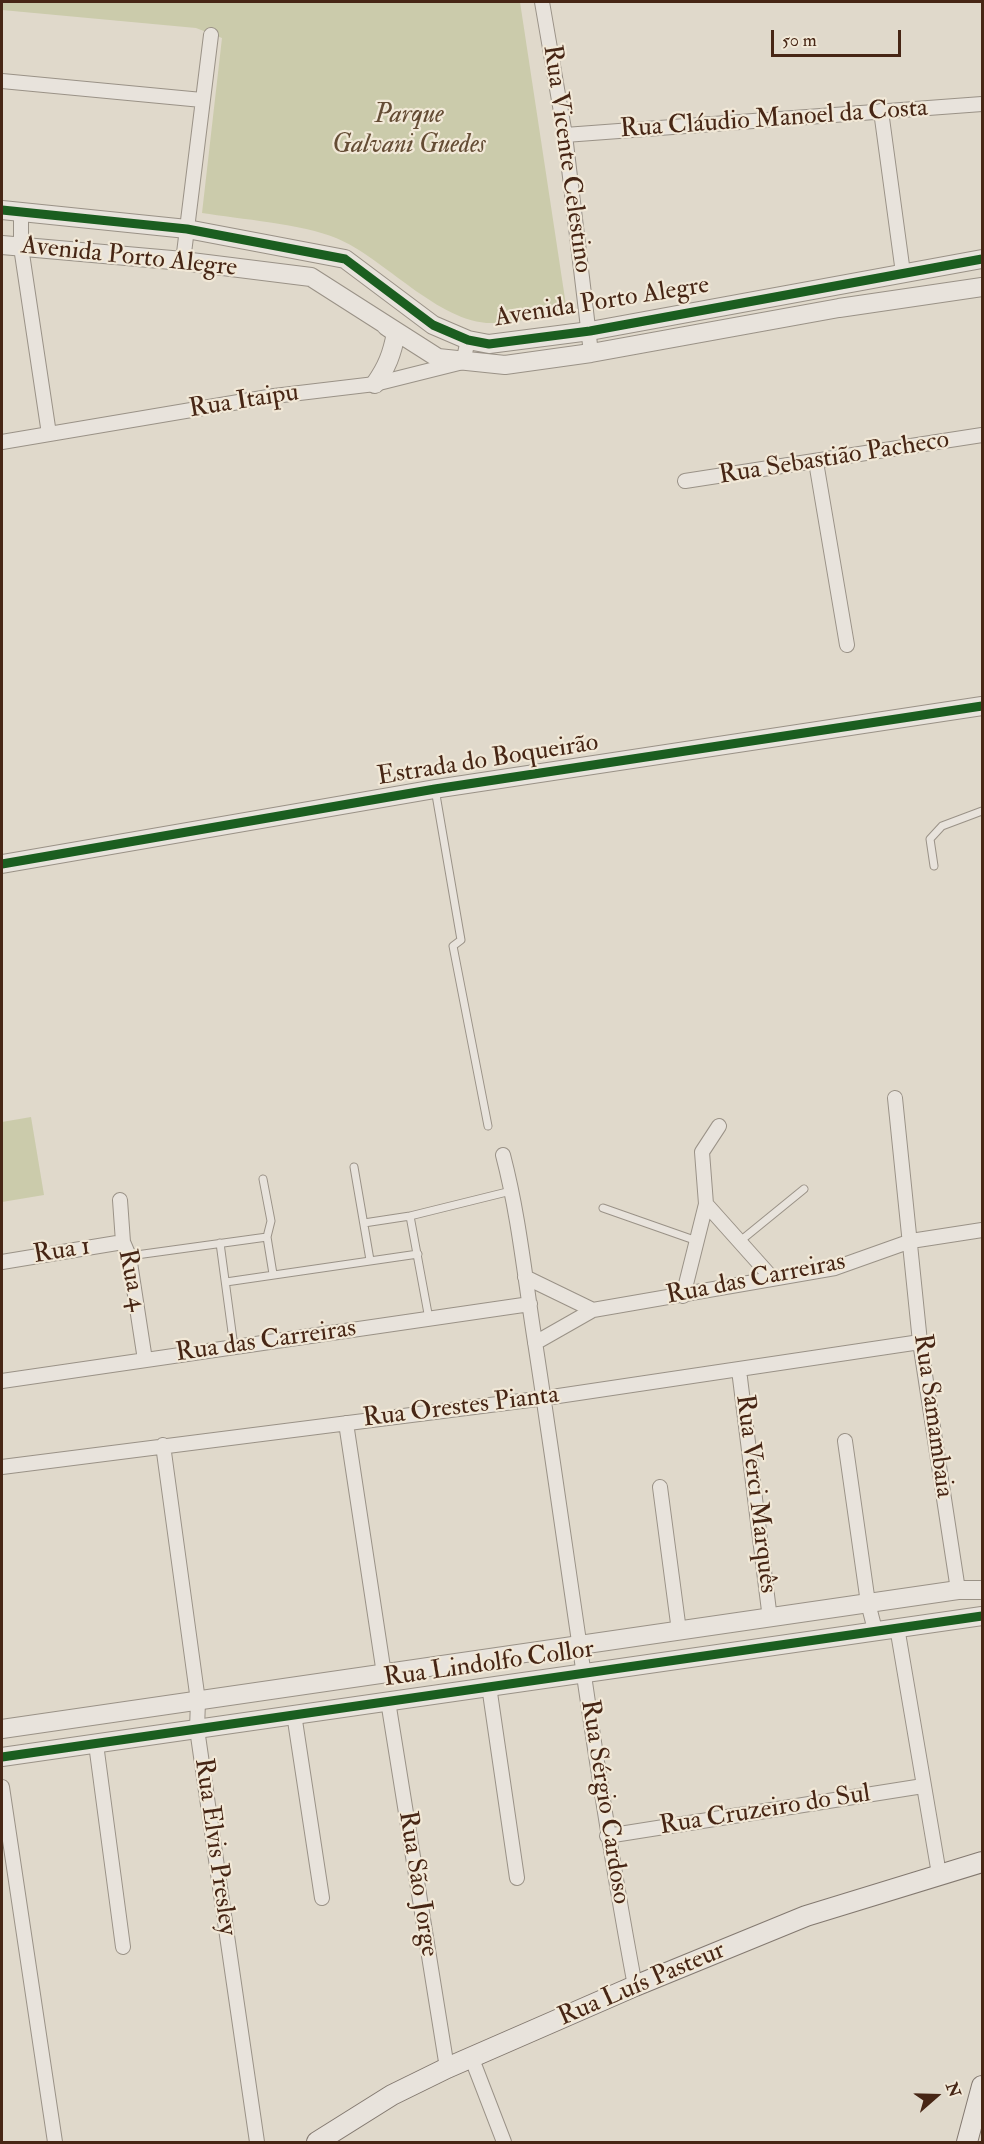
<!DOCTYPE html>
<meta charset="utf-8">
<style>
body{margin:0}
#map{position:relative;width:984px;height:2144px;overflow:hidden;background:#e0d9cb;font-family:"IM FELL Double Pica",serif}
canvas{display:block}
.frame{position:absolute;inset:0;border:3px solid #472615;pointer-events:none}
.north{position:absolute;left:906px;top:2066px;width:60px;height:60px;-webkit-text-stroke:4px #f1e8d7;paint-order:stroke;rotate:70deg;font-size:16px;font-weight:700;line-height:24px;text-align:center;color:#472615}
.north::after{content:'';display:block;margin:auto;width:21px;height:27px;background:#472615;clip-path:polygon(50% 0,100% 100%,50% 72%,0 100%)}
.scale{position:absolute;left:771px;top:30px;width:130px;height:27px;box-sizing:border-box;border:3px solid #472615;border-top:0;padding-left:8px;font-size:18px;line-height:21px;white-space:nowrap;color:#472615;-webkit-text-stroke:4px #f1e8d7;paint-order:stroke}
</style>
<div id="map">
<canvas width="984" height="2144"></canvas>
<div class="frame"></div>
<div class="north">N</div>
<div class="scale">50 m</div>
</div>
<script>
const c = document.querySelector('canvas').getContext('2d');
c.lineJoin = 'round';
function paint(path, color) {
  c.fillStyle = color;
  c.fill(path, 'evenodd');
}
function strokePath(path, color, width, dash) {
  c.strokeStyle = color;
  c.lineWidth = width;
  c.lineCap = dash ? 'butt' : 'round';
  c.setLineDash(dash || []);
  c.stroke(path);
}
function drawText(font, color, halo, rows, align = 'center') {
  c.font = font + ' "IM FELL Double Pica",serif';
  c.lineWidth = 4.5;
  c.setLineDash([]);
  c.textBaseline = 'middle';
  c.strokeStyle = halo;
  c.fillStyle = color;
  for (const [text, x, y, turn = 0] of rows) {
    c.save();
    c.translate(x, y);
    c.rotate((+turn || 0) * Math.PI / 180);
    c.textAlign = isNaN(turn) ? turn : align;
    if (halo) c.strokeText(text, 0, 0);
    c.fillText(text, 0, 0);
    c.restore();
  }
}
paint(new Path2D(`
 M2,2h518l47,310c-23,4 -48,10 -72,11 -54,3 -110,-65 -159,-85 -33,-14 -97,-19 -134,-25l20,-175 -26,-10 -194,-18z
 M31,1117l13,78 -42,7v-80z`), '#cbcbab');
const service = new Path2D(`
 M435,789l26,151 -8,6 35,180
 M934,866l-4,-27 12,-13 40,-15
 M354,1167l16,93
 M263,1179l8,42 -4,16 6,37
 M603,1208l94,33
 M410,1216l19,103
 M364,1223l46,-7 101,-25
 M739,1242l65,-53
 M220,1243l14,104
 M129,1256l138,-19
 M226,1282l192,-28`);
const minor = new Path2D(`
 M542,2l23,133 26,218
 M2,81l200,19
 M881,111l22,162
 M565,135l417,-31
 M21,212v35l28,187
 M183,261l28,-226
 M2,442l272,-46 101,-12 88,-22 5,-22
 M816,462l31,183
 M685,481l297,-46
 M895,1098l25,244 38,248
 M503,1155c16,61 22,124 32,187 33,215 60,431 100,644
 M120,1200l3,42 6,14 16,104
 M706,1204l67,75
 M2,1262l121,-20
 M525,1277l68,33
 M683,1296l23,-92 -4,-52 17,-26
 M535,1343l58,-33 242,-42 76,-27 71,-11
 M739,1370l31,249
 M2,1381l528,-77
 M346,1423l38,251
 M845,1441l23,162 7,27
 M163,1445l35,256 -1,28 60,413
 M2,1467l543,-69 375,-56
 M660,1487l19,144
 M897,1627l42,247
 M489,1686l28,192
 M388,1701l59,367
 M294,1714l28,184
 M96,1744l27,203
 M2,1787l53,355
 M607,1836l316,-50
 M472,2059l32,83`);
const tertiary = new Path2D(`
 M2,210l185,19 158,30 88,66 35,15 21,4 101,-13 392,-72
 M2,245l181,16 128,16 127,81 67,7 86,-12 248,-45 143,-21
 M375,384c12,-17 17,-30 21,-51l-10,-7
 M2,864l433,-75 547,-83
 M2,1729l956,-139h24
 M2,1757l980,-141`);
const secondary = new Path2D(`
 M317,2142l75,-47 55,-27 188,-82 171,-70 176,-54
 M967,2142l15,-56`);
strokePath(service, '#9a9287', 9);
strokePath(minor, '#9a9287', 16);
strokePath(tertiary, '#9a9287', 20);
strokePath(secondary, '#837970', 22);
strokePath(service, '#e8e3dc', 7);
strokePath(minor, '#e8e3dc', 14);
strokePath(tertiary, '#e8e3dc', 18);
strokePath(secondary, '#e8e3dc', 20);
strokePath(new Path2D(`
 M2,210l185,19 158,30 88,66 35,15 21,4 101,-13 392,-72
 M2,864l433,-75 547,-83
 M2,1757l980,-141`), '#1b5e20', 9);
drawText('italic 26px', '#644c34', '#f1e8d7', [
 ["Parque",409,116],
 ["Galvani Guedes",409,146]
]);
drawText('26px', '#472615', '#f1e8d7', [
 ["Rua Cláudio Manoel da Costa",774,120,-4],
 ["Rua Vicente Celestino",566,159,82],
 ["Avenida Porto Alegre",129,258,6],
 ["Avenida Porto Alegre",602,303,-9],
 ["Rua Itaipu",244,402,-9],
 ["Rua Sebastião Pacheco",834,459,-9],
 ["Estrada do Boqueirão",488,761,-9],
 ["Rua 1",62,1252,-9],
 ["Rua 4",131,1280,79],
 ["Rua das Carreiras",756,1280,-11],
 ["Rua das Carreiras",266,1342,-8],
 ["Rua Orestes Pianta",461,1408,-7],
 ["Rua Samambaia",932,1416,82],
 ["Rua Verci Marquês",755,1494,83],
 ["Rua Lindolfo Collor",489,1665,-8],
 ["Rua Sérgio Cardoso",604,1802,81],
 ["Rua Cruzeiro do Sul",765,1811,-9],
 ["Rua Elvis Presley",214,1847,82],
 ["Rua São Jorge",417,1884,81],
 ["Rua Luís Pasteur",642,1985,-23]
]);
</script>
